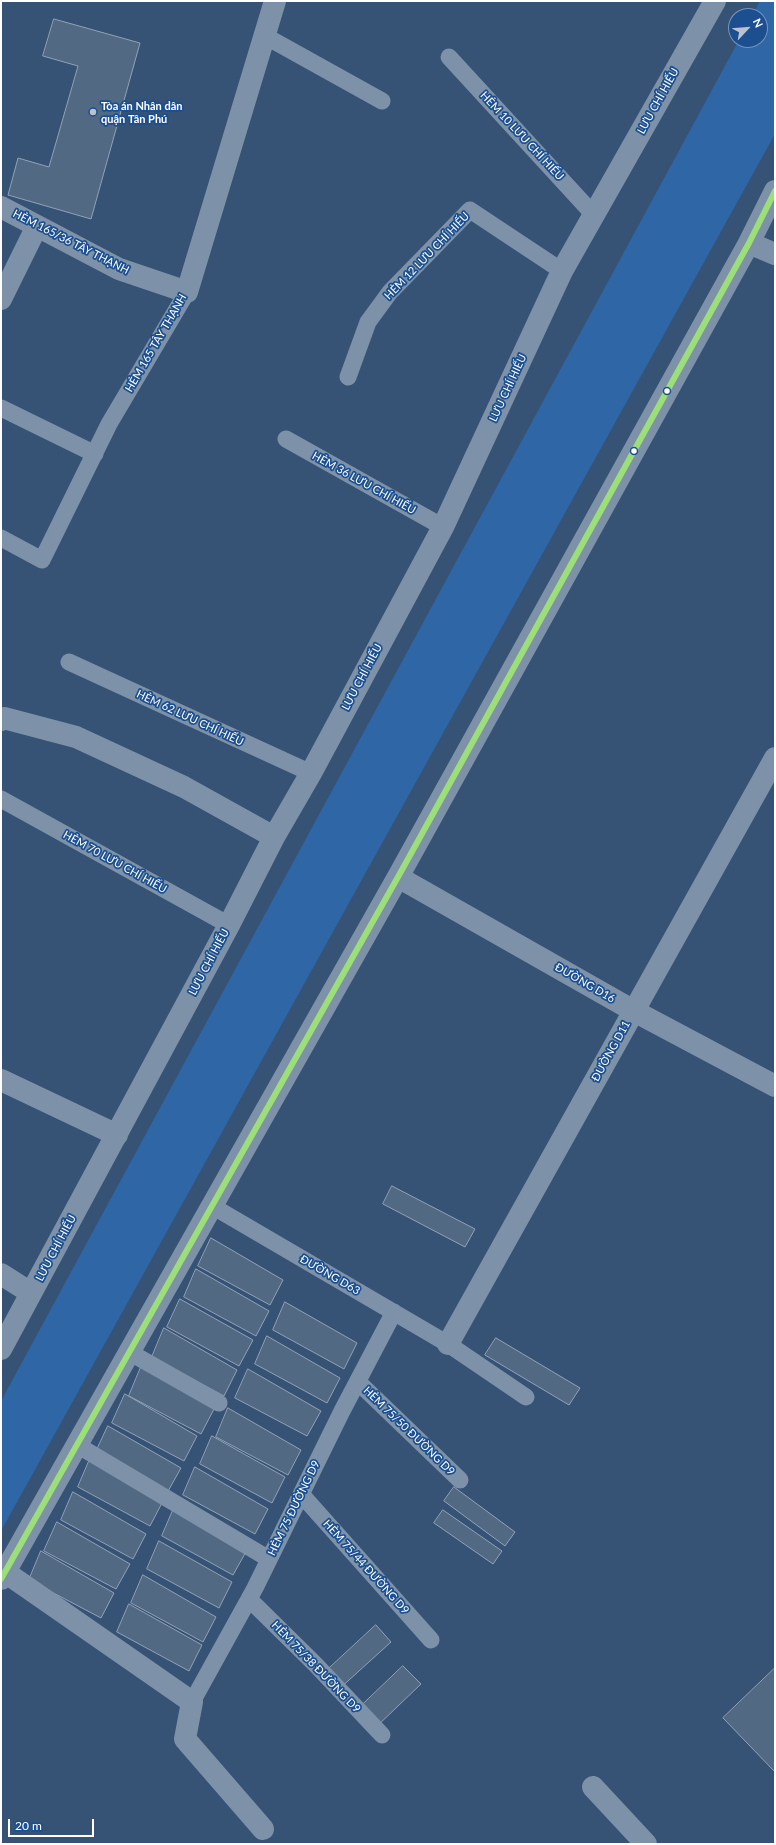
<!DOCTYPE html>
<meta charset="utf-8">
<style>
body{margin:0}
#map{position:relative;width:776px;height:1845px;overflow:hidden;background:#365274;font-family:Lato,sans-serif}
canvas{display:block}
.frame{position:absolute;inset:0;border:2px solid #fff;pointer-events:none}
.north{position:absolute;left:728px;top:8px;width:40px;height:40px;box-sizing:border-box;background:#1b4f8f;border:1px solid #7695bc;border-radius:50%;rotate:64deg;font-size:11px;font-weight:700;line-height:16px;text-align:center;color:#fff}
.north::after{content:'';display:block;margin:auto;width:14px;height:18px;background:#b9c2ce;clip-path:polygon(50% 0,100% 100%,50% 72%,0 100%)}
.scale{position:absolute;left:8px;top:1819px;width:86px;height:18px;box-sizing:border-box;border:2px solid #fff;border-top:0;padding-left:5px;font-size:12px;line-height:14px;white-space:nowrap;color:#fff;-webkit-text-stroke:3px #1b4f8f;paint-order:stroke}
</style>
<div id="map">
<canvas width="776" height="1845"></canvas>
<div class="frame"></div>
<div class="north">N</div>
<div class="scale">20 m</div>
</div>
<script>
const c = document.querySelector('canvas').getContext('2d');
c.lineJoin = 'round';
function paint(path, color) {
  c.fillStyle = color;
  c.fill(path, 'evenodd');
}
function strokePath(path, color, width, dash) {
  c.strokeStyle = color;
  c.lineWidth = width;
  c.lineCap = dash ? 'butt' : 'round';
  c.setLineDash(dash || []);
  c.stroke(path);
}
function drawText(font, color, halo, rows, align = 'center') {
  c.font = font + ' Lato,sans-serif';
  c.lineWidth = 3.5;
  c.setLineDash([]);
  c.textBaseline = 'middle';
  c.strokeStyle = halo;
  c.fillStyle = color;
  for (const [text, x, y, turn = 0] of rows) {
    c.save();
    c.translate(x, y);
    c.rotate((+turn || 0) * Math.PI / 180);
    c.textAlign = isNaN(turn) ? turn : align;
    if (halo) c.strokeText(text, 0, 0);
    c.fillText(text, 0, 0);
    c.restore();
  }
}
paint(new Path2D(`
 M760,1h15v133l-774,1397v-130l738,-1361h21v-24h-8z`), '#2f66a5');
const building = new Path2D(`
 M54,19l86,24 -49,176 -83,-24 10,-37 31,9 29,-101 -35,-10z
 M392,1186l83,43 -10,18 -82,-43z
 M211,1238l72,42 -13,25 -72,-39z
 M196,1269l73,42 -13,25 -72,-39z
 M180,1299l73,41 -14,26 -72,-39z
 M285,1302l72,41 -13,26 -71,-39z
 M164,1328l73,42 -13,26 -72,-39z
 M267,1336l73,42 -13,25 -72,-39z
 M496,1338l84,50 -11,17 -84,-50z
 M141,1367l73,42 -13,25 -72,-38z
 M248,1369l73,42 -14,25 -72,-38z
 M125,1394l72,42 -13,25 -72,-38z
 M228,1408l73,42 -13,25 -72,-38z
 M108,1426l73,42 -14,25 -72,-39z
 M212,1436l73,41 -13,26 -72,-39z
 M90,1459l73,42 -13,25 -72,-39z
 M195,1467l73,42 -13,25 -72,-39z
 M454,1487l61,45 -10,14 -61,-45z
 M73,1492l73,42 -13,25 -72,-39z
 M174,1508l73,42 -14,25 -71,-39z
 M443,1510l59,41 -9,13 -59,-41z
 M57,1522l73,42 -14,25 -72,-38z
 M159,1541l73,41 -13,26 -72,-39z
 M41,1551l73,42 -13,25 -72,-38z
 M143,1575l73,42 -13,25 -72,-39z
 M129,1604l73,41 -13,26 -72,-39z
 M376,1625l15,17 -53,48 -15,-16z
 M403,1666l18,18 -47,45 -18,-18z
 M775,1668v104l-52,-54z`);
paint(building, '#526984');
strokePath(building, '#92a2b6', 1);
strokePath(new Path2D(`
 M265,36l117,65
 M449,57l145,158
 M348,377l20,-55 22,-30 80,-82 92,61
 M1,408l94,46
 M286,439l157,88
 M1,538l41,22 67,-136 78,-132
 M69,662l242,111
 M1,799l228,126
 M212,1206l236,138 78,53
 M129,1352l90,51
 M358,1382l102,98
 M77,1445l192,114
 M301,1494l130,146
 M249,1599l67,66 66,70
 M192,1702l63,-114 87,-177 52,-99`), '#7d92a8', 17);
strokePath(new Path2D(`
 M1,207l118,62 68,23 88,-291
 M749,243l26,11
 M1,299l36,-73
 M1,720l3,-2 72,19 108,50 90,50
 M398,877l236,134 141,75
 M1,1080l116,55
 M1,1274l30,19
 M448,1344l327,-586
 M1,1349l228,-424 45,-88 37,-64 132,-246 119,-256 153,-270
 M5,1572l187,130 -7,37 78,90
 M1,1579l397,-702 351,-634 26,-52
 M593,1787l53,57`), '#7d92a8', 22);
strokePath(new Path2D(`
 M1,1579l397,-702 351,-634 26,-52`), '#9cdf78', 6);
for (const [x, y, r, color] of [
 [93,112,4,"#b9c2ce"],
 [667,391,3.5,"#fff"],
 [634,451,3.5,"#fff"]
]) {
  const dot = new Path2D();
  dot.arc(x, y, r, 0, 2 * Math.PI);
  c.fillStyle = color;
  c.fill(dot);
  strokePath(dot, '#1b4f8f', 1.5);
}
drawText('11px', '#fff', '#1b4f8f', [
 ["LƯU CHÍ HIẾU",658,101,-61],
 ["HẺM 10 LƯU CHÍ HIẾU",522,136,47],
 ["HẺM 165/36 TÂY THẠNH",71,242,27],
 ["HẺM 12 LƯU CHÍ HIẾU",427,256,-46],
 ["HẺM 165 TÂY THẠNH",156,343,-60],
 ["LƯU CHÍ HIẾU",508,388,-65],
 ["HẺM 36 LƯU CHÍ HIẾU",364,483,29],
 ["LƯU CHÍ HIẾU",362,677,-62],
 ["HẺM 62 LƯU CHÍ HIẾU",190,718,25],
 ["HẺM 70 LƯU CHÍ HIẾU",115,862,29],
 ["LƯU CHÍ HIẾU",209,962,-62],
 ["ĐƯỜNG D16",585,983,30],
 ["ĐƯỜNG D11",611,1051,-61],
 ["LƯU CHÍ HIẾU",56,1248,-62],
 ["ĐƯỜNG D63",330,1275,30],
 ["HẺM 75/50 ĐƯỜNG D9",409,1431,44],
 ["HẺM 75 ĐƯỜNG D9",294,1508,-64],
 ["HẺM 75/44 ĐƯỜNG D9",366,1567,48],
 ["HẺM 75/38 ĐƯỜNG D9",316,1667,46]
]);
drawText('bold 11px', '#fff', '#1b4f8f', [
 ["Tòa án Nhân dân",101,106],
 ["quận Tân Phú",101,119]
], 'left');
</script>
